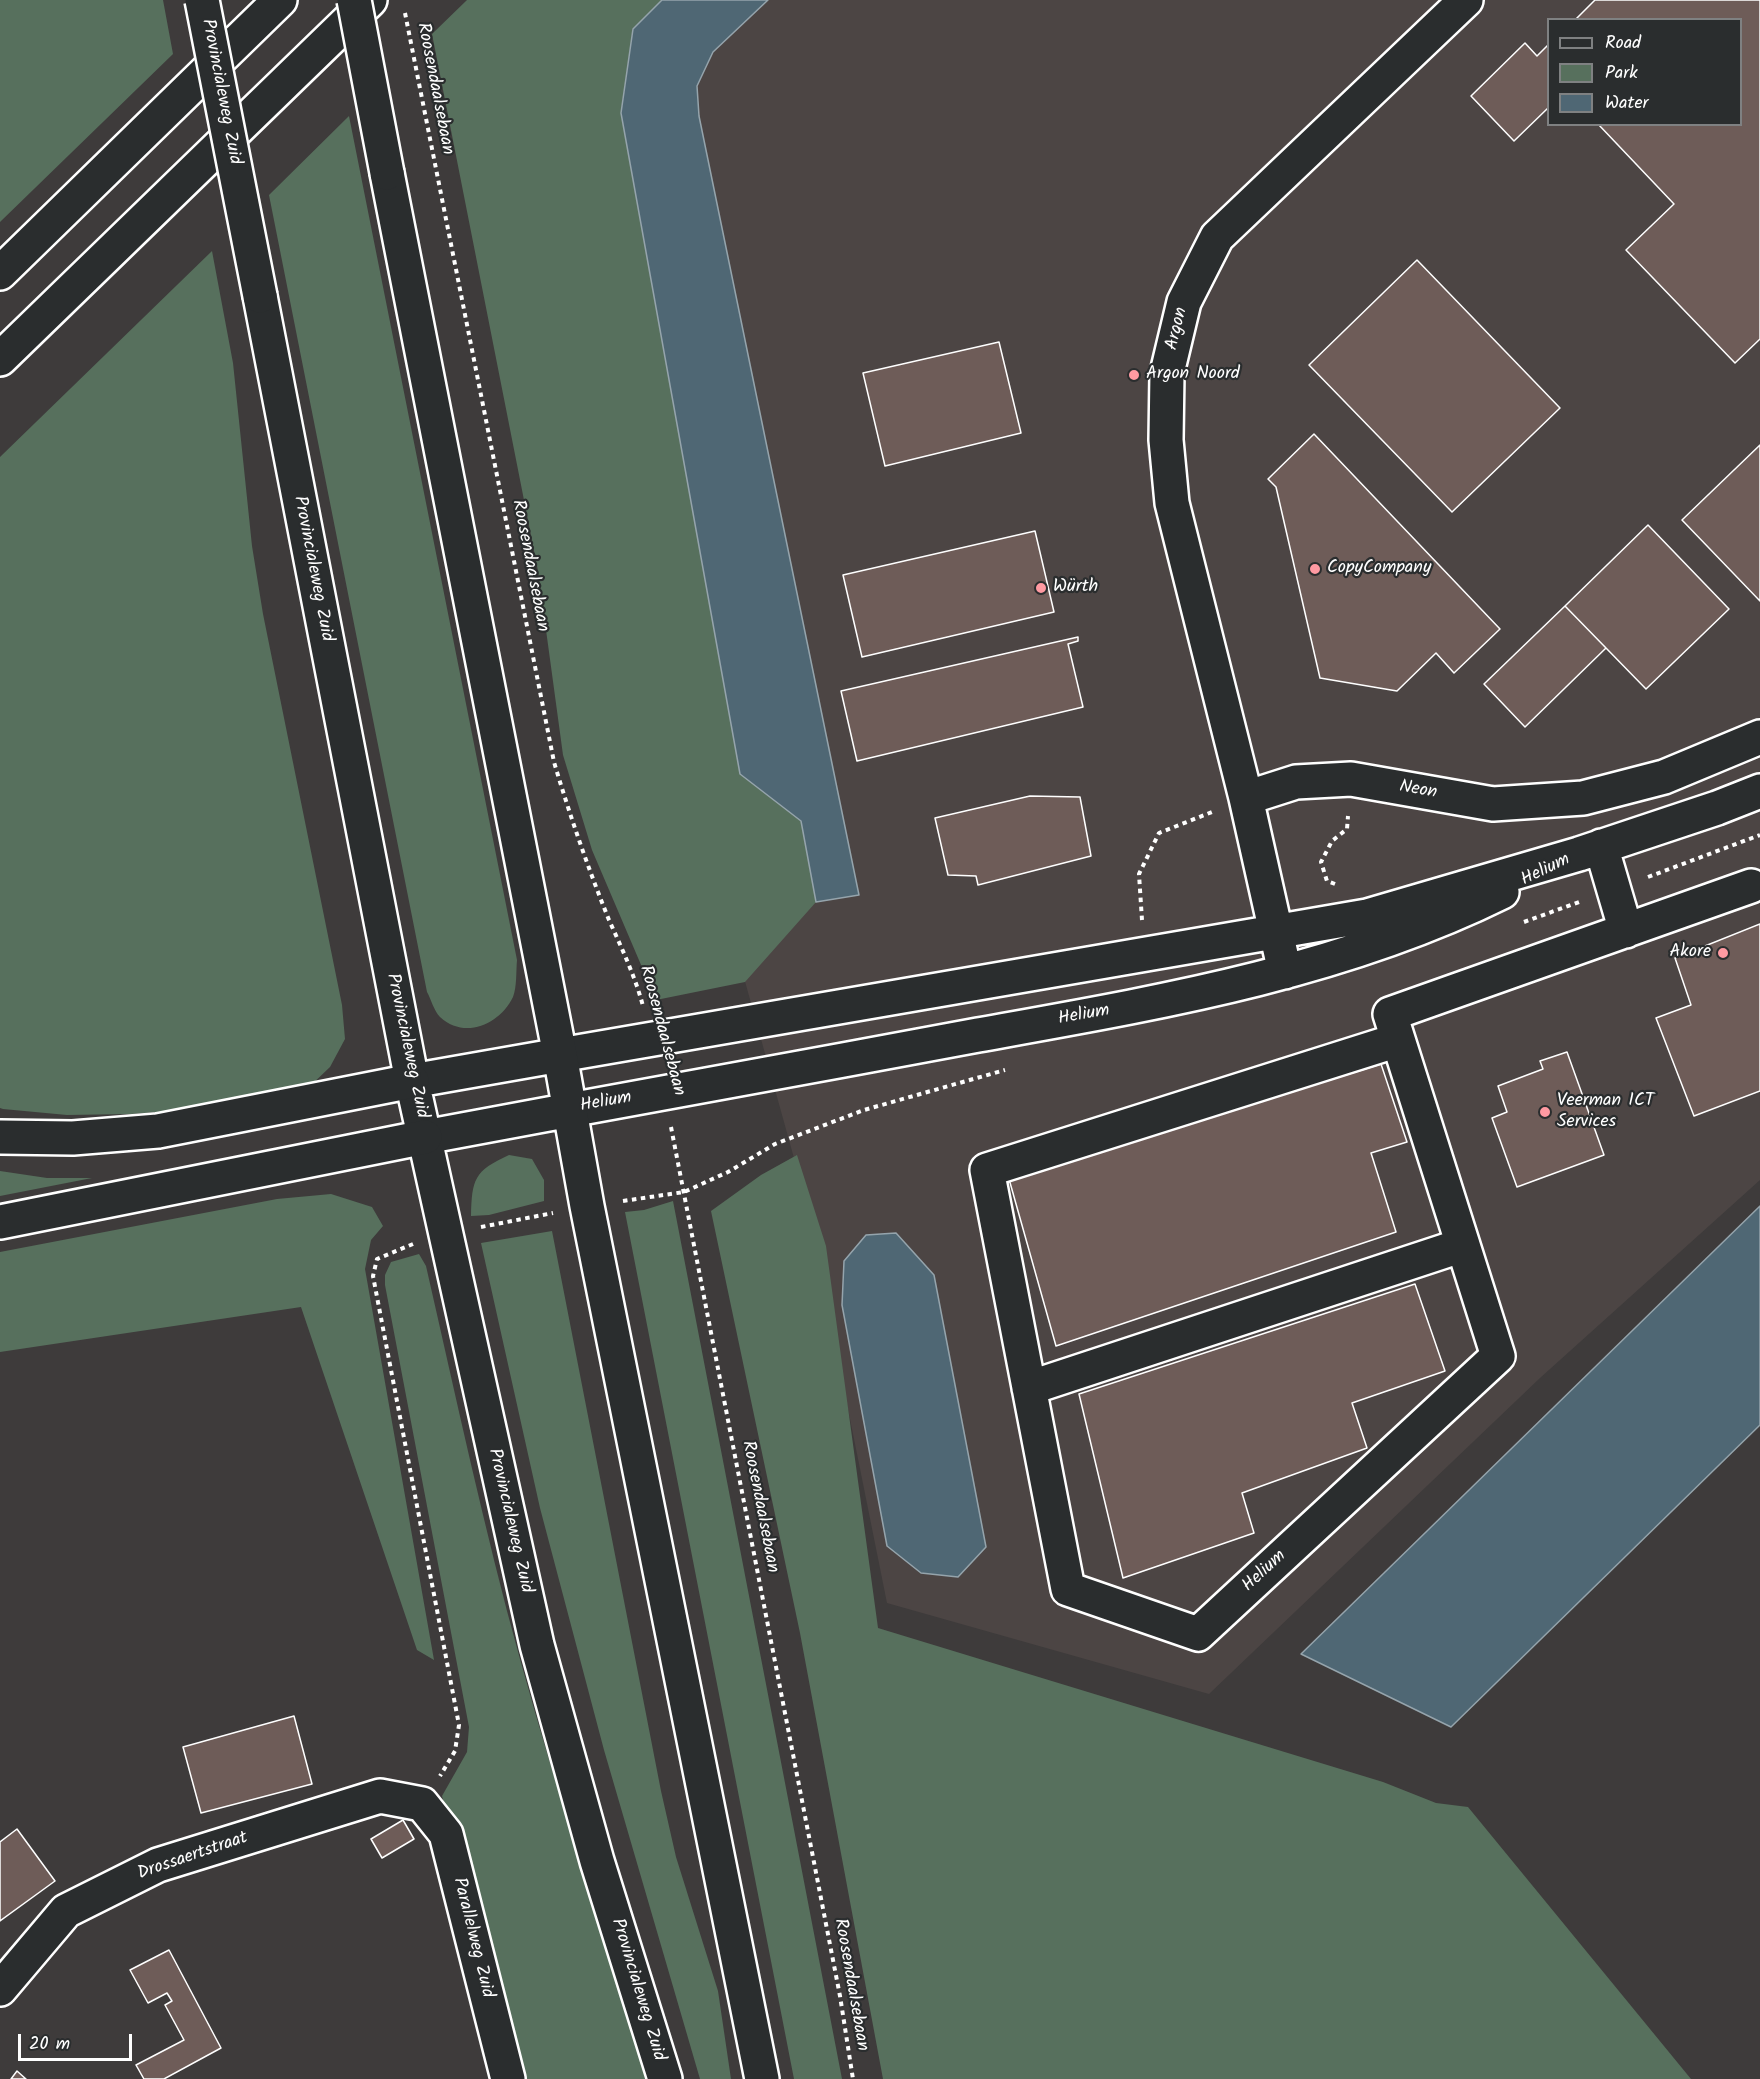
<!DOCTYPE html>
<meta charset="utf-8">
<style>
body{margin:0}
#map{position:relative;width:1760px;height:2079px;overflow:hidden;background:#3e3b3b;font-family:Kalam,sans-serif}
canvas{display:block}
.legend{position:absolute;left:1547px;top:18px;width:195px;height:108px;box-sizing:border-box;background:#2a2d2e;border:2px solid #7f8182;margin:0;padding:8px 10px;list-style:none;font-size:18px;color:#fff}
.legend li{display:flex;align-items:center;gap:12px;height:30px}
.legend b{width:30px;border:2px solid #7f8182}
.scale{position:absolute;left:18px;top:2034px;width:114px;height:27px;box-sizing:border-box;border:3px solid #fff;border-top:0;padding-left:8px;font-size:18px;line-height:21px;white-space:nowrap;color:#fff;-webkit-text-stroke:4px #2a2d2e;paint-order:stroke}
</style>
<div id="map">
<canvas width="1760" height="2079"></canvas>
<ul class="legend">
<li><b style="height:8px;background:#2a2d2e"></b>Road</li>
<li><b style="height:16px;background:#57705d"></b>Park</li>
<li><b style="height:16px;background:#4f6774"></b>Water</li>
</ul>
<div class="scale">20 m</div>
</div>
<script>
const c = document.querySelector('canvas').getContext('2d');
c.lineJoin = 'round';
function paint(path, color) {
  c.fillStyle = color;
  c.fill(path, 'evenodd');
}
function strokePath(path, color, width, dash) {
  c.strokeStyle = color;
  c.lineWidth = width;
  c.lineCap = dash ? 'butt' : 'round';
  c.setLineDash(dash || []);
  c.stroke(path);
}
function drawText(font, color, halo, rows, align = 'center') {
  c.font = font + ' Kalam,sans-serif';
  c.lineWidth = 4.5;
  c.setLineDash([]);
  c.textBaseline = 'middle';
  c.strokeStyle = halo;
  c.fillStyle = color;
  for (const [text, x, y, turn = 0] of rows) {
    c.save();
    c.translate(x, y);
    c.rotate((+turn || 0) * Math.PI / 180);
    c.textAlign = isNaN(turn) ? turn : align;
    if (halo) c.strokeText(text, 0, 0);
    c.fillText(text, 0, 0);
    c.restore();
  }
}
paint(new Path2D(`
 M710,0h1050v1180l-220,198 -331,316 -322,-91 -80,-398 -204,-736 56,-353zM1548,20h192v104h-192z`), '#4c4544');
paint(new Path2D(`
 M0,0h163l10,54 -173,168z
 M467,0h195l-29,29 -12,84 119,660 61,48 15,81 -71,80 -89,18 -64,-150 -29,-95 -25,-184 -106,-537z
 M349,116l168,844c-1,11 0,27 -4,37 -13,27 -48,43 -73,20 -6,-6 -9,-18 -13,-25l-158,-797z
 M212,251l21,112 19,183 11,68 79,391 3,34 -15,28 -24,23 -82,17 -93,7 -64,1 -64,-6 -3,-1v-651z
 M509,1155l23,4 12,21v21l-55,14 -18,1c1,-37 3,-45 38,-61z
 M797,1155l29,91 52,382 505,154 53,21 32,4 223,272h-808l-83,-446 -89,-422 50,-36z
 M0,1171l47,7h45l-92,18z
 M331,1194l41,13 11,19 -12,14 -6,29 69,391 -17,-10 -116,-343 -301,45v-100l277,-53z
 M673,1201l169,878h-48l-169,-867 19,-2z
 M552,1231l109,560 15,66 42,134 13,88h-31l-96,-329 -64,-242 -59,-265z
 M419,1254l7,12c30,131 58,263 94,393 39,142 86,280 131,420h-134l-75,-283 25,-44 2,-25 -84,-442v-10l6,-13z`), '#57705d');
const water = new Path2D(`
 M662,0h106l-55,52 -16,34 2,30 160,779 -43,7 -15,-81 -61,-47 -119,-661 12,-84z
 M1760,1206v219l-309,302 -150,-73z
 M896,1233l38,42 52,272 -28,30 -37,-4 -34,-27 -45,-241 2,-44 22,-26z`);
paint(water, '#4f6774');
strokePath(water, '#95a4ac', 1.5);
const building = new Path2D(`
 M1595,0h165v339l-25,24 -109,-113 48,-46 -76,-80h142v-104h-165z
 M1525,43l12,13 11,-11v63l-34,33 -43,-45z
 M1417,260l143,148 -108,104 -143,-147z
 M999,342l22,91 -136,33 -22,-93z
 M1314,434l186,195 -46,44 -18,-20 -39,38 -77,-13 -44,-191 -8,-8z
 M1760,445v156l-78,-81z
 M1648,525l81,84 -83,80 -81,-83z
 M1035,531l19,81 -192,45 -19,-82z
 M1565,606l41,42 -81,79 -41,-43z
 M1078,637v4l-10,3 15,63 -226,54 -16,-70z
 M1030,796l50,1 11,59 -113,29 -2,-9 -28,-1 -13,-57z
 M1760,924v167l-66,25 -38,-98 35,-13 -16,-47z
 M1567,1052l37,103 -87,32 -25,-69 15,-6 -9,-26 45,-17 -3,-8z
 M1381,1064l26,78 -36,11 25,79 -340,114 -47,-167z
 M1415,1284l30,87 -93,32 15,45 -125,45 12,40 -131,45 -44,-184z
 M294,1716l18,68 -111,29 -18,-66z
 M403,1820l11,19 -32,19 -11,-19z
 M17,1829l38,52 -55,40v-79z
 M169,1950l52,98 -57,31h-20l-8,-14 48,-25 -19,-35 7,-4 -5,-8 -19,10 -18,-33z
 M17,2071l9,8h-15z`);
paint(building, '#6e5c58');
strokePath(building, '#fff', 1.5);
const minor = new Path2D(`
 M1246,798l50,-16 55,-3 142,25 90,-6 81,-21 96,-40
 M1601,846l25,85
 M1285,972l-39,-174 -74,-295 -6,-63 1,-67 17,-71 33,-65 249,-237
 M1398,1040l-411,130 81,419 130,45 300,-278 -108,-342 361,-128
 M560,1055l807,-139 212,-62 138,-46 43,-17
 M570,1110c136,-24 272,-50 408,-75 178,-32 360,-62 524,-143
 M1029,1388l434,-143
 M0,1989l66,-78 92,-46 222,-69 42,8 24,30 62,245`);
const major = new Path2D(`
 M387,173l173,882 27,151 175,873
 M260,296l152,785 125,564 60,216 68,218
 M412,1081l148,-26
 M425,1137l145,-27`);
const highway = new Path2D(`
 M0,273l280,-273
 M0,359l370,-359
 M0,1137l73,1 85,-7 254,-50
 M0,1222l425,-85`);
strokePath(minor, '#fff', 38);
strokePath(major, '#fff', 38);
strokePath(highway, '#fff', 38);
strokePath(new Path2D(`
 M405,13l149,749c16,54 34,106 55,158 13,29 26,56 34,86
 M1648,877l112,-42
 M1335,884l-8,-3 -6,-19 11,-21 15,-12 1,-13
 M1142,920l-3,-46 20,-41 53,-21
 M1524,922l55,-20
 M671,1127l169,869 13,83
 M623,1201l61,-9 44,-20 47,-28 89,-34 141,-40
 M481,1227l72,-14
 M413,1244l-36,15 -4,17 86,449 -4,26 -15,25`), '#fff', 4, [4.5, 4.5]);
strokePath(minor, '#2a2d2e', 33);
strokePath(major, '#2a2d2e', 33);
strokePath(highway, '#2a2d2e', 33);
const majorBridge = new Path2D(`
 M202,0l58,296
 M354,0l33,173`);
strokePath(majorBridge, '#fff', 38, []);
strokePath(majorBridge, '#2a2d2e', 33);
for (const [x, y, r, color] of [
 [1134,375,6,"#ff9aa2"],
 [1315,569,6,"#ff9aa2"],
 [1041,588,6,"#ff9aa2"],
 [1723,953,6,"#ff9aa2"],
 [1545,1112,6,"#ff9aa2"]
]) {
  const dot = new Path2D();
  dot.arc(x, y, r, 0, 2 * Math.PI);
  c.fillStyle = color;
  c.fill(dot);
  strokePath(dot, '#2a2d2e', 2);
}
drawText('18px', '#fff', '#2a2d2e', [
 ["Roosendaalsebaan",434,89,79],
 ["Provincialeweg Zuid",220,92,79],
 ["Argon",1178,329,-76],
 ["Roosendaalsebaan",529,566,79],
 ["Provincialeweg Zuid",312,569,79],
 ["Neon",1418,791,10],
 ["Helium",1546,871,-26],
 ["Helium",1084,1016,-10],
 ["Roosendaalsebaan",661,1031,75],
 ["Provincialeweg Zuid",406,1046,78],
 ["Helium",606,1103,-10],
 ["Roosendaalsebaan",759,1507,79],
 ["Provincialeweg Zuid",509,1521,77],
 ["Helium",1265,1572,-43],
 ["Drossaertstraat",193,1857,-19],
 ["Parallelweg Zuid",472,1938,76],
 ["Roosendaalsebaan",850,1985,80],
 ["Provincialeweg Zuid",637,1990,73]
]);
drawText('18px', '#fff', '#2a2d2e', [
 ["Argon Noord",1146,375],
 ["CopyCompany",1327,569],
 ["Würth",1053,588],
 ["Akore",1711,953,"right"],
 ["Veerman ICT",1557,1102],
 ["Services",1557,1123]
], 'left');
</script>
